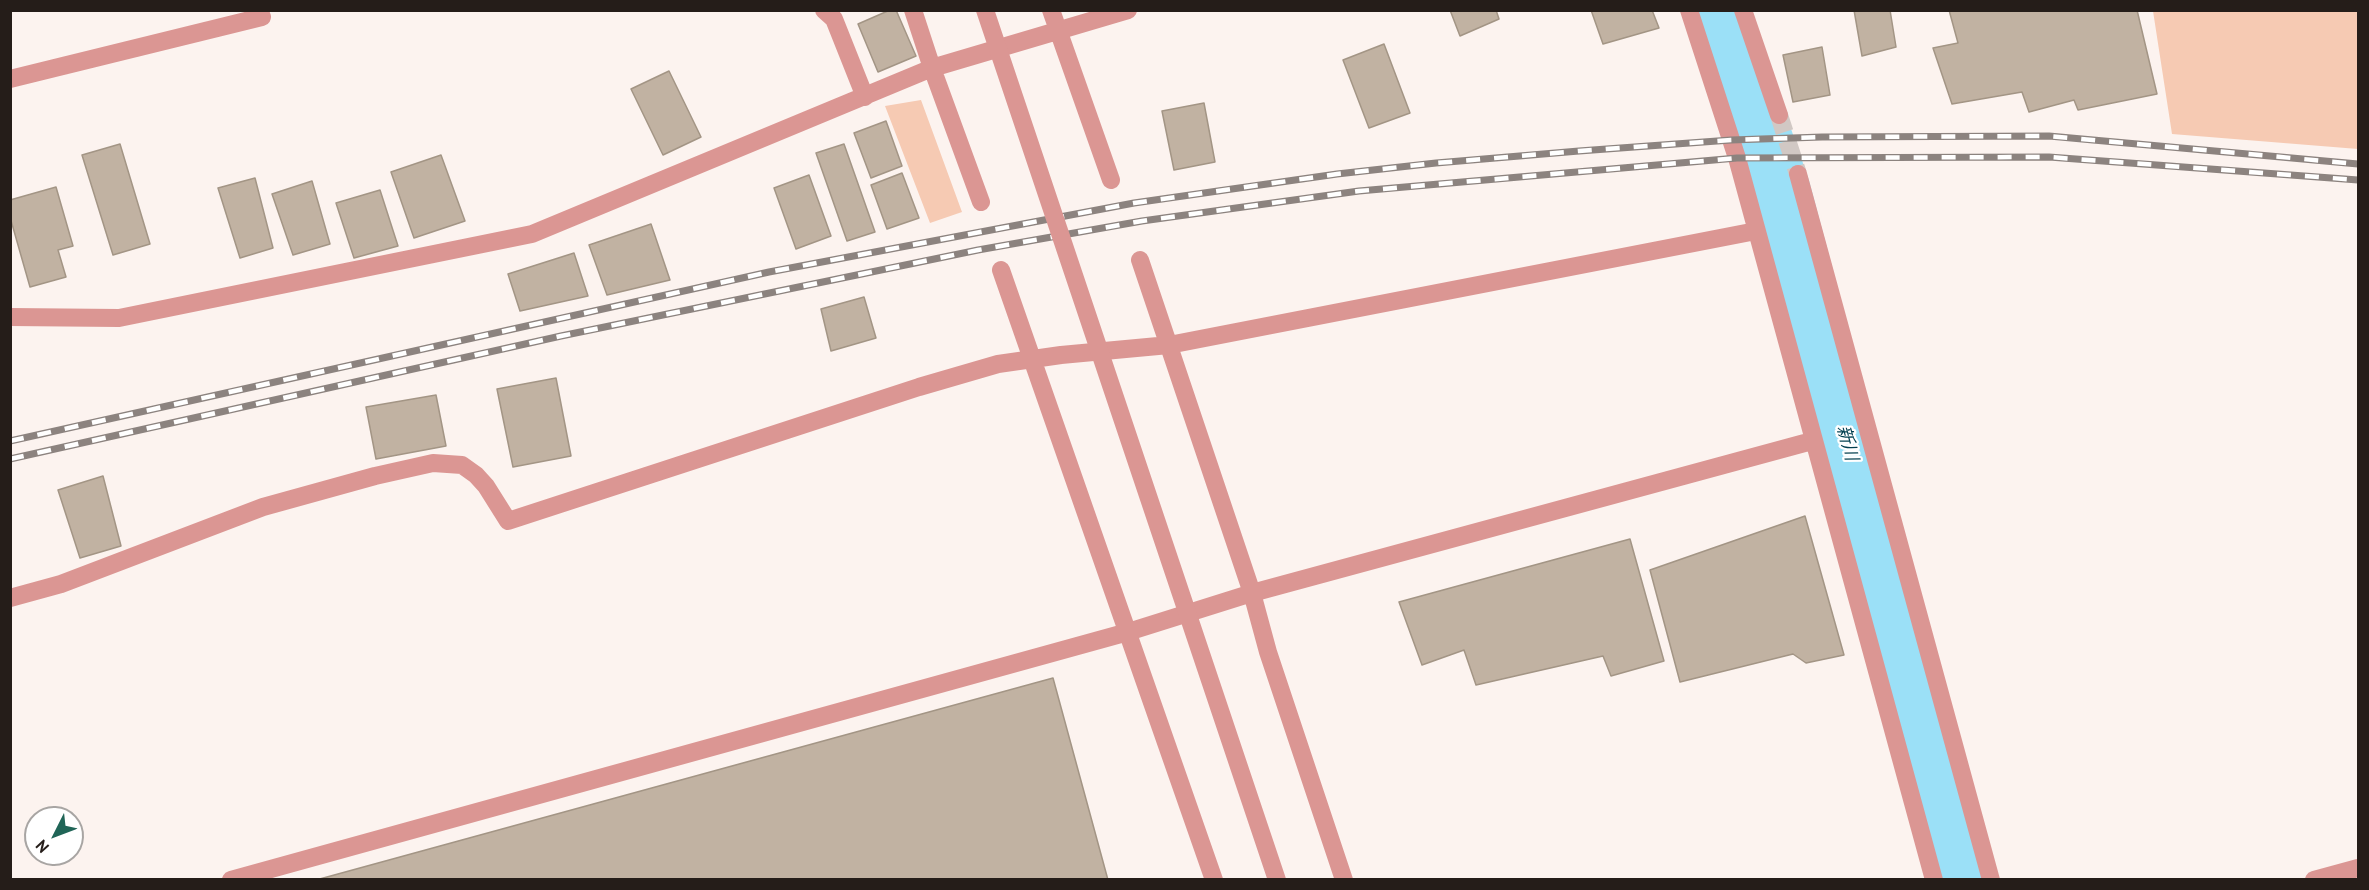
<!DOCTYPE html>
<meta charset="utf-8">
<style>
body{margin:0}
#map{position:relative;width:2369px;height:890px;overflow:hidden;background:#fcf3ef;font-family:"PT Sans",sans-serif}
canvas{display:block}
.frame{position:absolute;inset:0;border:12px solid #251d19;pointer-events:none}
.north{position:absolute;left:24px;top:806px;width:60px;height:60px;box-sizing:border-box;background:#fff;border:2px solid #a8a5a3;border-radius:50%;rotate:228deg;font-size:16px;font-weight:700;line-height:24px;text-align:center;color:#251d19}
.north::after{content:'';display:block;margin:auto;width:21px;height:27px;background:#206557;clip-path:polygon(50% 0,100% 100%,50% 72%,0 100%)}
</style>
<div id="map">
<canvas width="2369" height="890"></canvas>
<div class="frame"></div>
<div class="north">N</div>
</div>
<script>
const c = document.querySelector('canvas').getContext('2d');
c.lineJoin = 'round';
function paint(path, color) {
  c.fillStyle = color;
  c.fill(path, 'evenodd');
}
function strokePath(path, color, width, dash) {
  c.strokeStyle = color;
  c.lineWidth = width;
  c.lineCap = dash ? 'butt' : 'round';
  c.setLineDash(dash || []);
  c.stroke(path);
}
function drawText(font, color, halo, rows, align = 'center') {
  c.font = font + ' "PT Sans","Noto Sans JP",sans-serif';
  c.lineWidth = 4.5;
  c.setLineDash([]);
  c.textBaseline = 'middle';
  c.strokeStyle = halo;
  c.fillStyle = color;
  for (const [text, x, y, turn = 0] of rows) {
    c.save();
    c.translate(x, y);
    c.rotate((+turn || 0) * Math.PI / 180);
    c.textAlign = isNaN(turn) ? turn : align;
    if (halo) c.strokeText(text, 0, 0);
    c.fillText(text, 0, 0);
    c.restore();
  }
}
paint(new Path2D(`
 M2153,11h205v138l-186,-15z
 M921,100l41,112 -32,11 -45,-117z`), '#f6cab3');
strokePath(new Path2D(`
 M1716,10l63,180 184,690`), '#9be0f7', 63);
const building = new Path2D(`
 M890,10h6l20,46 -38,16 -20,-48z
 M1450,10h46l3,9 -39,17z
 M1591,10h61l7,18 -56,16z
 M1854,10h36l6,37 -34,9z
 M1949,10h188l20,84 -79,16 -4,-10 -45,12 -7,-20 -70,12 -19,-56 25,-5z
 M1384,44l26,69 -41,15 -26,-68z
 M1822,47l8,48 -37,7 -10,-47z
 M669,71l32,66 -38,18 -32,-66z
 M1204,103l11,59 -41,8 -12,-59z
 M886,121l16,45 -31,12 -17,-45z
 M120,144l30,100 -37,11 -31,-100z
 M844,144l31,88 -28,9 -31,-88z
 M441,155l24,66 -51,17 -23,-66z
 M902,173l17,45 -32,11 -16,-44z
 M809,175l22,61 -35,13 -22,-61z
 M255,178l18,70 -33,10 -22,-70z
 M312,181l18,63 -37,11 -21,-61z
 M56,187l17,59 -15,4 8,27 -36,10 -20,-70v-17z
 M380,190l18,56 -44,12 -18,-55z
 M651,224l19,56 -63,15 -18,-50z
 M574,253l14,43 -68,15 -12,-37z
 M864,297l12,41 -45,13 -10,-42z
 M556,378l15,78 -58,11 -16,-78z
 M436,395l10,51 -70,13 -10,-52z
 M103,476l18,70 -41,12 -22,-68z
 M1805,516l39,139 -38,8 -13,-9 -113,28 -30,-112z
 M1630,539l34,122 -53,15 -8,-20 -127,29 -12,-35 -42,15 -23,-63z
 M1053,678l55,202h-792z`);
paint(building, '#c1b2a2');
strokePath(building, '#a39585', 1.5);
strokePath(new Path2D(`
 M1779,115l19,59`), '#d1c8c4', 18, [18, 9]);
strokePath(new Path2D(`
 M824,10l10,9 31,78
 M913,10l19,58 49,134
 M1051,10l60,170
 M1689,10l48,148 197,722
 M1743,10l36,105
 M10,79l252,-62
 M1798,174l193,706
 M1140,260l112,333 16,59 76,228
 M1001,270l213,610
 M10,317l109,1 413,-84 400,-166 196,-58
 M10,598l51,-14 202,-77 112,-31 58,-13 29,2 14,10 10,11 22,35 411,-134 79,-23 63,-9 108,-10 587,-114
 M231,880l897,-248 124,-39 560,-152
 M2314,880l44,-12`), '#db9693', 18);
const rail = new Path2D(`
 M10,441l759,-169 365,-69 203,-29 99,-11 143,-12 152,-11 91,-3 227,-1 309,28
 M10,459l551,-123 417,-86 164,-29 217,-30 378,-33 312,-1 309,23`);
strokePath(rail, '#8c837f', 7);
strokePath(rail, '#fff', 4.5, [14]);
strokePath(new Path2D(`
 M985,10l292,870`), '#db9693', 18);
drawText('italic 18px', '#013f4f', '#fff', [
 ["新川",1847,443,75]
]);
</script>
